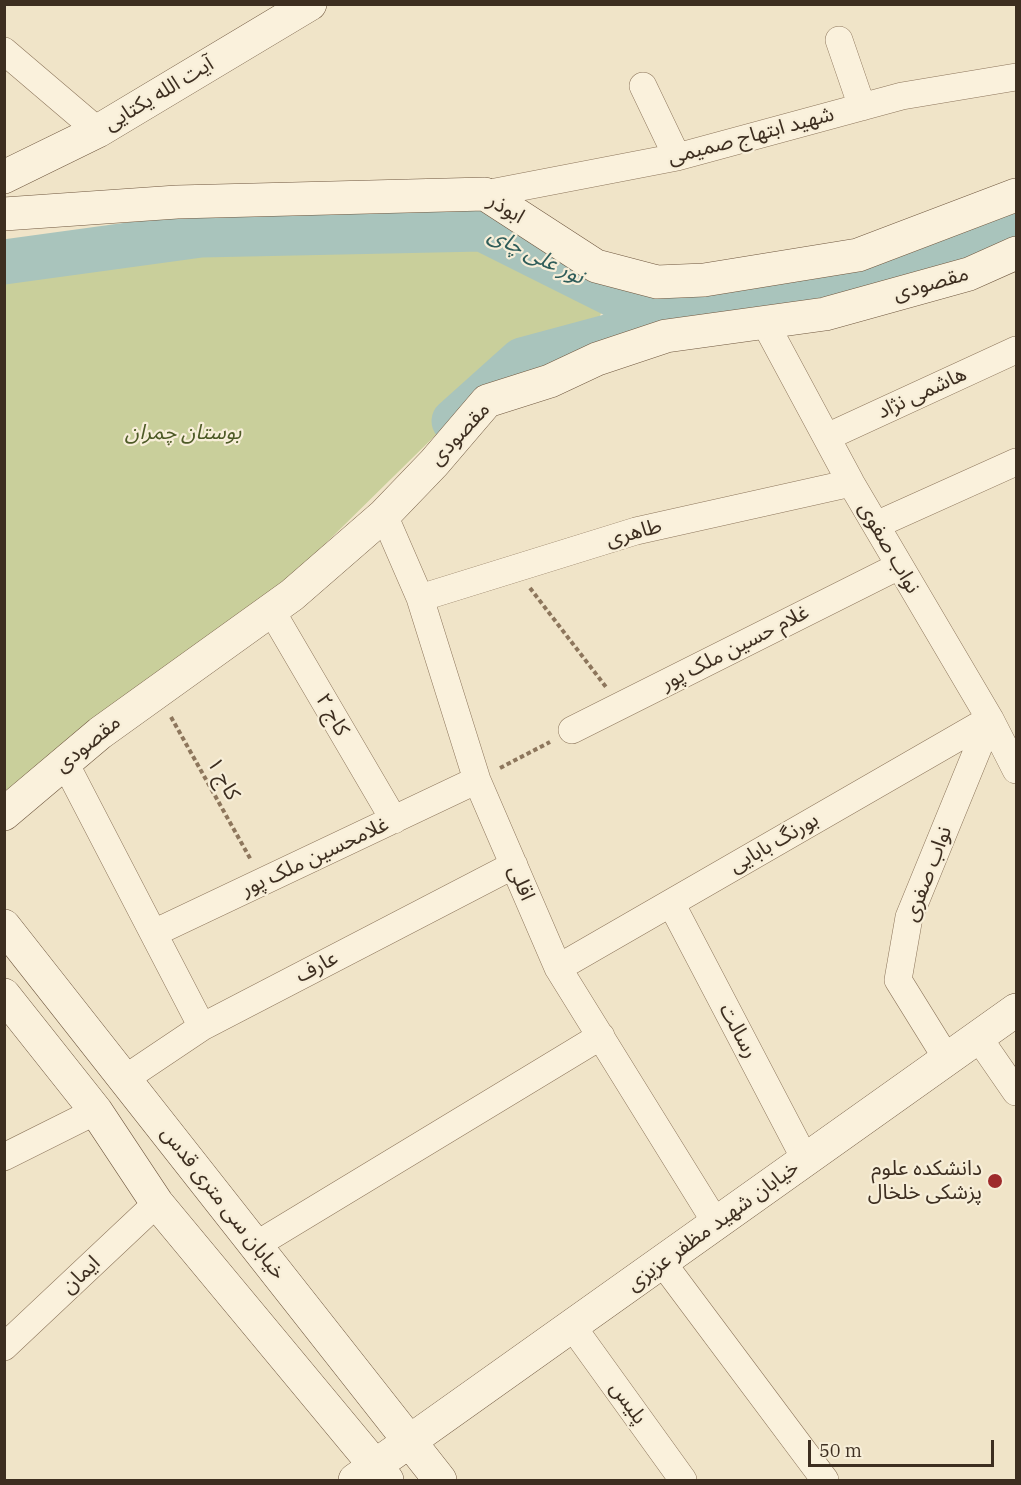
<!DOCTYPE html>
<meta charset="utf-8">
<style>
body{margin:0}
#map{position:relative;width:1021px;height:1485px;overflow:hidden;background:#f0e4c8;font-family:"IBM Plex Serif",serif}
canvas{display:block}
.frame{position:absolute;inset:0;border:6px solid #3d2e20;pointer-events:none}
.scale{position:absolute;left:808px;top:1440px;width:186px;height:27px;box-sizing:border-box;border:3px solid #3d2e20;border-top:0;padding-left:8px;font-size:18px;line-height:21px;white-space:nowrap;color:#3d2e20;-webkit-text-stroke:4px #f7eed8;paint-order:stroke}
</style>
<div id="map">
<canvas width="1021" height="1485"></canvas>
<div class="frame"></div>
<div class="scale">50 m</div>
</div>
<script>
const c = document.querySelector('canvas').getContext('2d');
c.lineJoin = 'round';
function paint(path, color) {
  c.fillStyle = color;
  c.fill(path, 'evenodd');
}
function strokePath(path, color, width, dash) {
  c.strokeStyle = color;
  c.lineWidth = width;
  c.lineCap = dash ? 'butt' : 'round';
  c.setLineDash(dash || []);
  c.stroke(path);
}
function drawText(font, color, halo, rows, align = 'center') {
  c.font = font + ' "IBM Plex Serif","Noto Sans Arabic",serif';
  c.lineWidth = 4.5;
  c.setLineDash([]);
  c.textBaseline = 'middle';
  c.strokeStyle = halo;
  c.fillStyle = color;
  for (const [text, x, y, turn = 0] of rows) {
    c.save();
    c.translate(x, y);
    c.rotate((+turn || 0) * Math.PI / 180);
    c.textAlign = isNaN(turn) ? turn : align;
    if (halo) c.strokeText(text, 0, 0);
    c.fillText(text, 0, 0);
    c.restore();
  }
}
paint(new Path2D(`
 M463,238l140,69 -10,30 -60,44 -75,32 -194,191 -259,190v-523l32,-7z`), '#c9cf9b');
strokePath(new Path2D(`
 M4,262l197,-27 281,-6 140,70 76,11 265,-56 53,-26
 M454,421l68,-61 141,-38`), '#a9c4bc', 45);
const street = new Path2D(`
 M839,40l23,67
 M4,51l94,80
 M643,86l34,71
 M485,194l192,-37 225,-61 114,-19
 M765,323l86,160 139,236 26,51
 M827,437l189,-87
 M384,515l36,83 57,182 81,188 158,255
 M876,525l140,-63
 M420,598l216,-67 215,-48
 M271,610l123,210
 M572,730l327,-164
 M65,763l137,264
 M671,903l134,256
 M154,933l323,-153
 M558,968l432,-249
 M978,1037l38,55
 M947,1059l-49,-79 11,-63 81,-198
 M126,1078l76,-51 312,-162
 M4,1157l92,-46
 M256,1245l345,-209
 M662,1262l163,218
 M572,1326l111,154
 M4,1347l153,-144`);
const secondary = new Path2D(`
 M4,177l94,-46 212,-127
 M4,214l173,-12 308,-8 111,72 61,16 47,-2 154,-25 158,-60
 M4,814l96,-81 192,-138 92,-80 50,-52 53,-62 63,-20 47,-22 69,-23 159,-22 144,-40 47,-21
 M4,926l436,554
 M4,995l92,116 61,92 230,277
 M355,1480l661,-470`);
strokePath(street, '#8d765c', 28);
strokePath(secondary, '#6f573f', 34);
strokePath(new Path2D(`
 M530,588l76,99
 M171,717l80,143
 M500,768l50,-26`), '#8d765c', 4, [4.5, 3]);
strokePath(street, '#faf1dc', 27);
strokePath(secondary, '#faf1dc', 33);
for (const [x, y, r, color] of [
 [995,1181,8,"#9e2a2b"]
]) {
  const dot = new Path2D();
  dot.arc(x, y, r, 0, 2 * Math.PI);
  c.fillStyle = color;
  c.fill(dot);
  strokePath(dot, '#f7eed8', 2);
}
drawText('21px', '#3d2e20', '#f7eed8', [
 ["آیت الله یکتایی",159,94,-31],
 ["شهید ابتهاج صمیمی",751,136,-15],
 ["ابوذر",506,209,31],
 ["مقصودی",931,284,-16],
 ["هاشمی نژاد",922,393,-25],
 ["مقصودی",460,434,-47],
 ["طاهری",634,533,-15],
 ["نواب صفوی",889,548,60],
 ["غلام حسین ملک پور",735,648,-27],
 ["کاج ۲",332,715,60],
 ["مقصودی",88,744,-39],
 ["کاج ۱",223,779,61],
 ["بورنگ بابایی",774,843,-30],
 ["غلامحسین ملک پور",315,857,-25],
 ["نواب صفری",928,874,-69],
 ["اقلی",521,883,67],
 ["عارف",317,967,-28],
 ["رسالت",738,1031,62],
 ["خیابان سی متری قدس",223,1203,52],
 ["خیابان شهید مظفر عزیزی",713,1226,-36],
 ["ایمان",81,1275,-43],
 ["پلیس",628,1403,54]
]);
drawText('italic 21px', '#4d5a26', '#f7eed8', [
 ["بوستان چمران",183,433]
]);
drawText('21px', '#3d2e20', '#f7eed8', [
 ["دانشکده علوم",982,1169],
 ["پزشکی خلخال",982,1193]
], 'right');
drawText('italic 22px', '#2f5d5a', '#f7eed8', [
 ["نور علی چای",536,256,26]
]);
</script>
